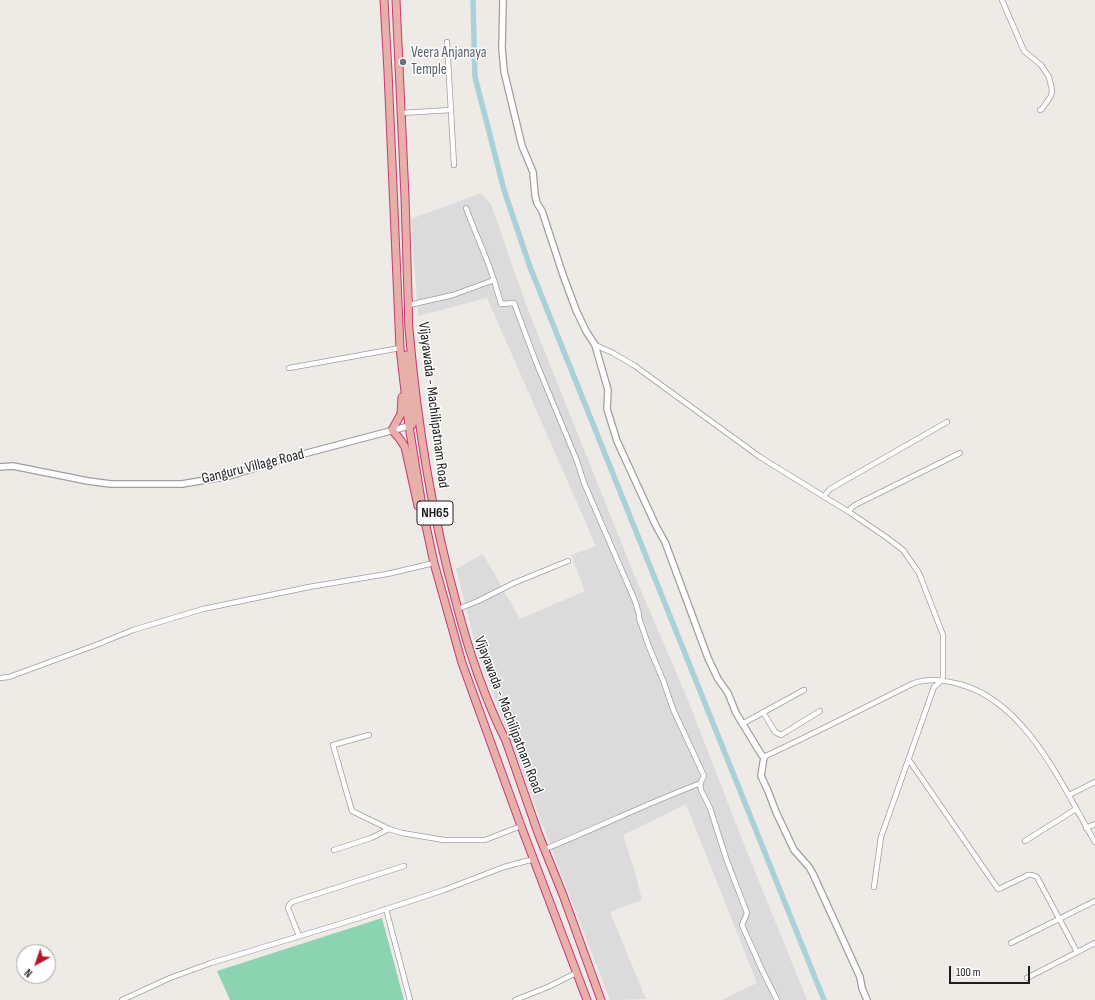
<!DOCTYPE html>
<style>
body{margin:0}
#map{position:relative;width:1095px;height:1000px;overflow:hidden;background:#eeeae5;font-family:"Sofia Sans Condensed",sans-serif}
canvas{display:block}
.north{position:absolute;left:16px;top:944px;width:40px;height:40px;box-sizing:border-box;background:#fff;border:1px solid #a5a5a5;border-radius:50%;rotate:220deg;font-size:11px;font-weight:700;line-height:16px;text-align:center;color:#1e1e1e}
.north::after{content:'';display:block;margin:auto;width:14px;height:18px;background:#b61625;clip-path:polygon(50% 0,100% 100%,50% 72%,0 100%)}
.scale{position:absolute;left:949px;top:966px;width:81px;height:18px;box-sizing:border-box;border:2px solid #1e1e1e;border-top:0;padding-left:5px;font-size:12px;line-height:14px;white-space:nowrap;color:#1e1e1e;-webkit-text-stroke:3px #fff;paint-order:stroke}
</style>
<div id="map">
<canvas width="1095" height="1000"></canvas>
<div class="north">N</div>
<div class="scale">100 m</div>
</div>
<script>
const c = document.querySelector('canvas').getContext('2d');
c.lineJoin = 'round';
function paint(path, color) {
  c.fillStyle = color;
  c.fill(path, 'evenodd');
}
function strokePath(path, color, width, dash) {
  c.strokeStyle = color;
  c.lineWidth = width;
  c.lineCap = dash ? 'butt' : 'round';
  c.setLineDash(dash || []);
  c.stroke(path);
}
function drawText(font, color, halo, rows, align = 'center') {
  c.font = font + ' "Sofia Sans Condensed",sans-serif';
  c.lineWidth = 3;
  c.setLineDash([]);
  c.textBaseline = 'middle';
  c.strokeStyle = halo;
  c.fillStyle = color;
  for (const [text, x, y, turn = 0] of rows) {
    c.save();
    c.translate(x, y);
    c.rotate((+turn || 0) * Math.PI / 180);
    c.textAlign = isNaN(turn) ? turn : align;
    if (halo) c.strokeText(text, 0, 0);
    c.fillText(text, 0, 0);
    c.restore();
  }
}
paint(new Path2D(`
 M481,193l10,11 34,98 111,277 54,126 51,132 66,163h-85l35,-17 -71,-179 -63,31 12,37 7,28 -32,12 36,87 -36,1 -53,-137 -79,-209 -22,-85 27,-15 37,65 65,-28 -14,-36 25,-9 -109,-248 -69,18 -7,-97z`), '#dcdbdb');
paint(new Path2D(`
 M382,918l22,82h-174l-13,-29z`), '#8cd4b1');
strokePath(new Path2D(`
 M473,0l2,77 29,113 26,77 294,733`), '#aad1d7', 5.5);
const minor = new Path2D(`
 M1002,0l22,51 17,14 8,12 3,13 -1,6 -9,13 -2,1
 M447,42l7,123
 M401,113l50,-3
 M466,208c9,25 20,47 28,72
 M409,305l44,-10 41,-15 7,24 13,-1 22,59 41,99 7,22 51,118 4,13v4l10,29 14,33 10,29 31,67 -4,8 1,6 9,18 17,53 20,52 -5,12 20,45 15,30
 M595,345l18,8 22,13 125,91 89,55 37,25 17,13 16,23 24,62v42l-1,3 -8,7 -53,150 -7,50
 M289,368l111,-20
 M824,496l6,-7 117,-67
 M849,512l2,-4 4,-3 105,-52
 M458,609l20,-8 36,-18 54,-22
 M0,678l9,-1 87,-32 37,-15 70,-21 106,-22 78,-13 47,-11
 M763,712l12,20 6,3 39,-24
 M742,724l62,-34
 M369,735l-36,10 19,66 37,18 13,4 42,7h41l36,-14
 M764,757l58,-28 92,-46c16,-5 30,-3 45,1 68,18 103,102 136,158
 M909,760l89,129 3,-1 27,-13h4l5,2 40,75
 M1069,795l26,-13
 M1086,828l9,-4
 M1025,841l51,-32
 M545,849c52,-21 103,-46 156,-66
 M334,850l37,-12 18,-9
 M386,909l24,91
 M299,936l-11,-28 1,-3 3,-3 112,-36
 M1011,943l84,-42
 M1027,978l68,-35
 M122,1000l48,-22 41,-15 145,-44 88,-29 60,-23 30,-8
 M515,1000l33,-13 28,-14`);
const tertiary = new Path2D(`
 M503,0l-1,48 2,23 18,75 11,26 2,23 2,8 5,8 21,64 13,35 10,21 9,14 13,45 -1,19 10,32 39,85 9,16 43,116 10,21 10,14 8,20 25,41 3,3 -3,19 7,15 8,21 18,38 15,17 4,7 47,103 2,11 5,12
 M0,467l13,-1 75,15 23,3h71l47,-8 48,-15 132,-35`);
const trunk = new Path2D(`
 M384,0l4,72 12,276 9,78 14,86 11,51 28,100 59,163 66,174
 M396,0c3,66 6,131 9,197 1,33 2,66 3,98 1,12 0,23 1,34 8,93 22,183 47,273 12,47 28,95 50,139l32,92 25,62 38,105
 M407,355l7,65 -2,5 -3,1
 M402,397l-1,17 -9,16 7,8 6,9 13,59`);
strokePath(minor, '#9f9f9f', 6);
strokePath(tertiary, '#9f9f9f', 8);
strokePath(trunk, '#c63876', 9);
strokePath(minor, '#fff', 4.5);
strokePath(tertiary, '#fff', 5.5);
strokePath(trunk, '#e7b0a8', 7);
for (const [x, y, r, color] of [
 [403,62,4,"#6b7280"]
]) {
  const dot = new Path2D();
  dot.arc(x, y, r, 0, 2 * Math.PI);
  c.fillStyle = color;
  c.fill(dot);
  strokePath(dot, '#fff', 1.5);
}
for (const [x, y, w] of [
 [435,513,36]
]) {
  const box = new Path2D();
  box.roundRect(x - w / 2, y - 12, w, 24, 3);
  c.fillStyle = '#fff';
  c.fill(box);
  strokePath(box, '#1e1e1e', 1);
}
drawText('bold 14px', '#1e1e1e', null, [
 ["NH65",435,513]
]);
drawText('15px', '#5b616d', '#fff', [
 ["Veera Anjanaya",411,53],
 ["Temple",411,70]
], 'left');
drawText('15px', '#1e1e1e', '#fff', [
 ["Vijayawada - Machilipatnam Road",433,405,83],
 ["Ganguru Village Road",253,467,-14],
 ["Vijayawada - Machilipatnam Road",508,715,69]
]);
</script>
